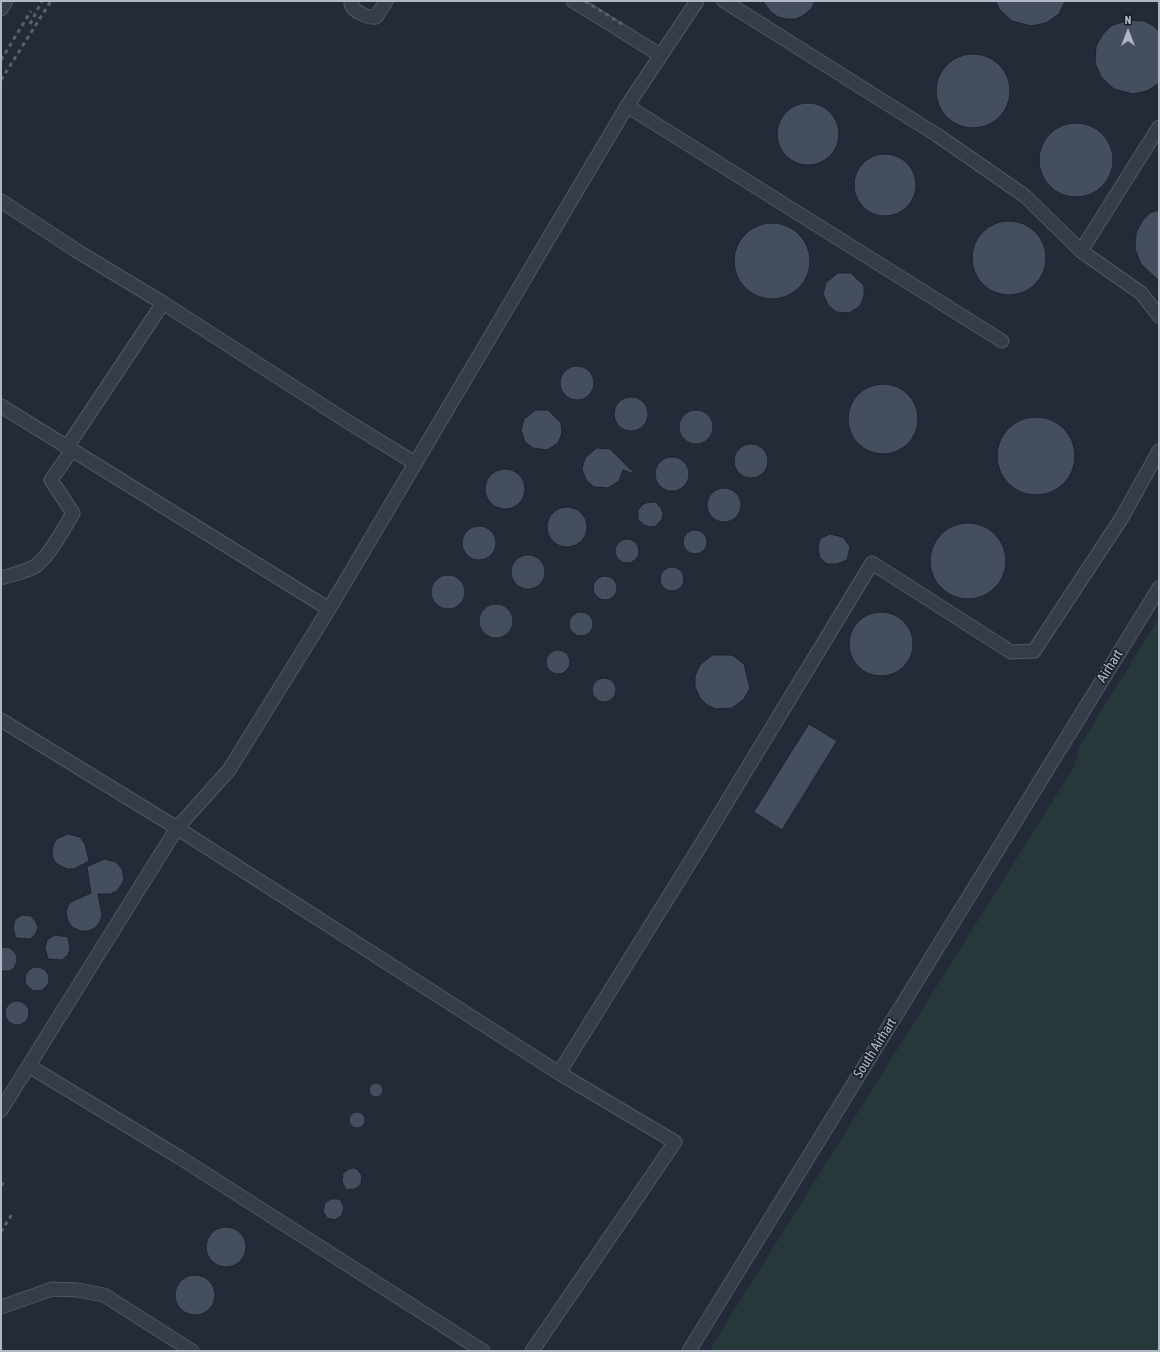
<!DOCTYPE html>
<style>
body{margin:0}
#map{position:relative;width:1160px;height:1352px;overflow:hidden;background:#232b38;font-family:"Asap Condensed",sans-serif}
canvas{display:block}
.frame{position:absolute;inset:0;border:2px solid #b1b8c5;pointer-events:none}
.north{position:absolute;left:1108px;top:12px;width:40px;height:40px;-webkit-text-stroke:3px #1b222d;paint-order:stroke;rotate:0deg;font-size:11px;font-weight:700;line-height:16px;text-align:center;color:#b1b8c5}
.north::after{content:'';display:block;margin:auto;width:14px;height:18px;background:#b1b8c5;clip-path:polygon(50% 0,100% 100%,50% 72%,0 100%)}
</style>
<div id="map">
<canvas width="1160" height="1352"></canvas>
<div class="frame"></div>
<div class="north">N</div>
</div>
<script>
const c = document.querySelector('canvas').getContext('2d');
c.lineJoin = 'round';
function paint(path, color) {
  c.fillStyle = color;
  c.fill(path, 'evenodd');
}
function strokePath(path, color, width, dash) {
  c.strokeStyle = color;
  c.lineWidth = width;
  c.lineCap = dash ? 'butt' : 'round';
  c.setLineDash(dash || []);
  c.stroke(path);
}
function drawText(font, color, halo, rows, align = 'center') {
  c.font = font + ' "Asap Condensed",sans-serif';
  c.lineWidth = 3.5;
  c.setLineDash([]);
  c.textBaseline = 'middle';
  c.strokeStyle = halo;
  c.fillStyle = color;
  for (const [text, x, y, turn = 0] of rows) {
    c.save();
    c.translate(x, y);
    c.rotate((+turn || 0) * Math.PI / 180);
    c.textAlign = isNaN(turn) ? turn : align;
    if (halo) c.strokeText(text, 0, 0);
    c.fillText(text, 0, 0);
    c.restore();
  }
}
paint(new Path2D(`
 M1159,618v733h-449l8,-15 356,-569 6,-22z`), '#26383a');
const building = new Path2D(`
 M763,1h52l-4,8 -7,6 -8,4h-9l-9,-2 -7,-5z
 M996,1h69l-6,13 -13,9 -15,3 -19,-5 -12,-11z
 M1129,20l15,1 10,5 5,6v51l-12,8 -14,3 -19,-5 -13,-12 -6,-14 1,-17 7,-12 8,-8z
 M936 91a37 37 0 1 1 74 0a37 37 0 1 1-74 0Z
 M777 134a31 31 0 1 1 62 0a31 31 0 1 1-62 0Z
 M1039 160a37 37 0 1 1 74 0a37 37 0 1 1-74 0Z
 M854 185a31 31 0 1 1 62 0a31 31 0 1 1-62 0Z
 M1159,210v71l-18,-17 -6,-15 1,-16 6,-12 8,-8z
 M972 258a37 37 0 1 1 74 0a37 37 0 1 1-74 0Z
 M734 261a38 38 0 1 1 76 0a38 38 0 1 1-76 0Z
 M838,273h13l13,13v10l-4,10 -11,7 -13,-1 -8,-7 -5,-11 3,-11z
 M560 383a17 17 0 1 1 34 0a17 17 0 1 1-34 0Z
 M848 419a35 35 0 1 1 70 0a35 35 0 1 1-70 0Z
 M614 414a17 17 0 1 1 34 0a17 17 0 1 1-34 0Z
 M536,410h12l13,13 1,10 -4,10 -11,7 -14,-2 -8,-6 -4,-12 3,-11z
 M679 427a17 17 0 1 1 34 0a17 17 0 1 1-34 0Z
 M997 456a39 39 0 1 1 78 0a39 39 0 1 1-78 0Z
 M734 461a17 17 0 1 1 34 0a17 17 0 1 1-34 0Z
 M597,448l13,1 25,25 -12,-4 -4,11 -11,7 -14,-1 -8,-7 -4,-11 3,-11z
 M655 474a17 17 0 1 1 34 0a17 17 0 1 1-34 0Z
 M485 489a20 20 0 1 1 40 0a20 20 0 1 1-40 0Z
 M707 505a17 17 0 1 1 34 0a17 17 0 1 1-34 0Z
 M655,502l6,6 2,6 -1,5 -6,7 -6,1 -6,-2 -6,-6v-9l4,-5 4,-2z
 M547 527a20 20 0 1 1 40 0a20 20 0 1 1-40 0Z
 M930 561a38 38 0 1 1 76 0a38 38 0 1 1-76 0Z
 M462 543a17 17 0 1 1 34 0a17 17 0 1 1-34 0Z
 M683 542a12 12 0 1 1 24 0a12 12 0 1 1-24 0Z
 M830,534l13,3 7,10 -3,13 -10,4h-10l-7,-6 -2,-9 2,-10z
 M615 551a12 12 0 1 1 24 0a12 12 0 1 1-24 0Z
 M511 572a17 17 0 1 1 34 0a17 17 0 1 1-34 0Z
 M660 579a12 12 0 1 1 24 0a12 12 0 1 1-24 0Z
 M431 592a17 17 0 1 1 34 0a17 17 0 1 1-34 0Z
 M593 588a12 12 0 1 1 24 0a12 12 0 1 1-24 0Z
 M479 621a17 17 0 1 1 34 0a17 17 0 1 1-34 0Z
 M569 624a12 12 0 1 1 24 0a12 12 0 1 1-24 0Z
 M849 644a32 32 0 1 1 64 0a32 32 0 1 1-64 0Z
 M546 662a12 12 0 1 1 24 0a12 12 0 1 1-24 0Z
 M713,655h19l12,9 6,24 -6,11 -12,9 -16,1 -9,-4 -7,-7 -5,-11v-11l5,-11z
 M592 690a12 12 0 1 1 24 0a12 12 0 1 1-24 0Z
 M809,724l28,17 -55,89 -28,-18z
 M68,834l12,3 5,7 4,17 -15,8h-7l-10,-5 -4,-5 -1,-9 2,-7 3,-4z
 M105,859l11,3 6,7 2,9 -2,6 -5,7 -7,3h-12l4,21 -2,7 -5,6 -7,3h-7l-9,-4 -4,-6 -2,-9 2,-6 3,-4 20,-9 -4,-26z
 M22,915l9,1 5,6 2,6 -3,7 -5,4 -14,-1 -3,-10 2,-8z
 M55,935l13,2 2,12 -2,6 -6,5 -14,-1 -3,-11 2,-8z
 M1,947l9,1 6,6 1,6 -2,7 -5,4h-9z
 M25 979a12 12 0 1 1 24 0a12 12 0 1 1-24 0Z
 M5 1013a12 12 0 1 1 24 0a12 12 0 1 1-24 0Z
 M369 1090a7 7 0 1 1 14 0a7 7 0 1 1-14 0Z
 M349 1120a8 8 0 1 1 16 0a8 8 0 1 1-16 0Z
 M354,1168l4,2 4,6 -1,8 -6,5 -9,1 -4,-9 1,-8 6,-4z
 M331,1199h9l4,8 -2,8 -7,5 -8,-2 -4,-7 2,-8z
 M206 1247a20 20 0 1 1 40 0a20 20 0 1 1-40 0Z
 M175 1295a20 20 0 1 1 40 0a20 20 0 1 1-40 0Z`);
paint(building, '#444e5d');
strokePath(building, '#1d242f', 1);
const minor = new Path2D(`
 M352,1l-1,3c3,8 17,14 25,13l10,-16
 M573,1l87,54
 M724,1l213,134 88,61 56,55 60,42 18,23
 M1,9l5,-8
 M627,106l375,235
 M1,201l76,50 86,52 -96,144
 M1081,251l78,-124
 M163,303l182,117 70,43
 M1,406l328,203
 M1,578c9,-3 29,-7 36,-13 14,-12 27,-36 36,-52l-22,-33 21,-30
 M1,720l176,108 382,245 116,69 -143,209
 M29,1066l150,91 304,194
 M559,1073l143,-230 170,-280 139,89 23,-1 87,-132 38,-68
 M1,1110l176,-282 52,-58 100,-161 298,-503 70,-105
 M1,1307l51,-18 25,1 27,5 88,56
 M689,1351l470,-763`);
strokePath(minor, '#515863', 15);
strokePath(minor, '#363d48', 13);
strokePath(new Path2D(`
 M585,1l40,25
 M30,24l12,-23
 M1,60l30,-49
 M1,80l50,-79
 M1,1186l4,-6
 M1,1232l11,-18`), '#58616f', 3, [4, 4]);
drawText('14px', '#b1b8c5', '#1b222d', [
 ["Airhart",1110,666,-58],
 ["South Airhart",875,1048,-58]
]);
</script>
